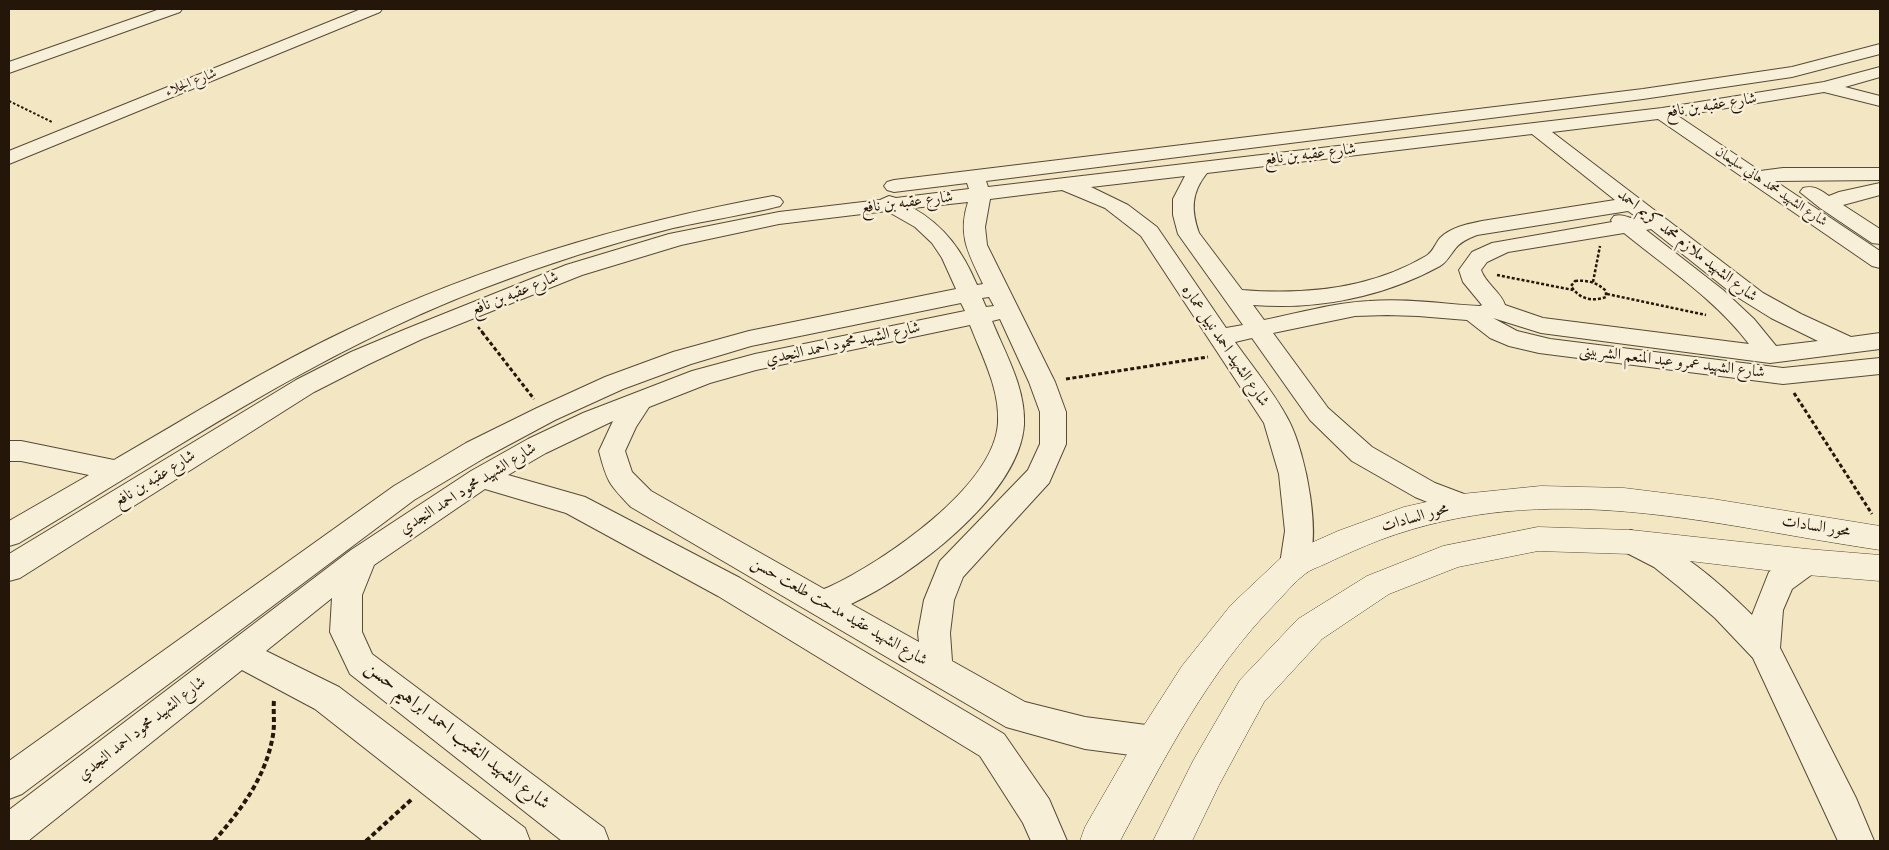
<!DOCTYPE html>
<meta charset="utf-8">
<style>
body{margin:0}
#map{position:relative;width:1889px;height:850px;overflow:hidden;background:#f2e7c2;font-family:"Libre Bodoni",serif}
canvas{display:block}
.frame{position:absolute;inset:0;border:10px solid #25160a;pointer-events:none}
</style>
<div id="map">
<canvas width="1889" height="850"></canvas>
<div class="frame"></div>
</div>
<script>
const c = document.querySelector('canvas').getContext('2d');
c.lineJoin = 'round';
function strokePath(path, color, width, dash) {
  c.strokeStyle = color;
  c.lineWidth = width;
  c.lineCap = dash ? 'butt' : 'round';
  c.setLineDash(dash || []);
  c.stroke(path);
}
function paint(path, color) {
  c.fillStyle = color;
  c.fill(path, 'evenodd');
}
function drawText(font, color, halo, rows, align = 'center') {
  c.font = font + ' "Libre Bodoni",Amiri,serif';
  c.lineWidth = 5;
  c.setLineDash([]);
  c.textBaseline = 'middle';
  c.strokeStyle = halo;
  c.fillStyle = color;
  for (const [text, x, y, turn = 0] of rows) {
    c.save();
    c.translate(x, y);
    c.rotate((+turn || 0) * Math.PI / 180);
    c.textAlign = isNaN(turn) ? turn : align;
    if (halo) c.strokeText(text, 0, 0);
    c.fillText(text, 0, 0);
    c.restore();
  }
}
const minor = new Path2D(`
 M160,9h22l-2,3 -171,61v-11z
 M361,9h21l-2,3 -371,152v-13z
 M1880,44v10l-88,23 -149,22 -657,82 2,6 674,-79 162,-26 56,-15v10l-35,10 35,9v10l-56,-14 -146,24 82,55 23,-3h97v12l-105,1 105,70v17l-8,-2 -214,-147 -106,13 211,161 38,21 50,23 29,-4v16l-110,14 -229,-30 -48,-15 24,13 33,8 233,29 97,-10v16l-97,10 -244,-31 -30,-7 -19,-8 -23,-18 -49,-4 -31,-1 -32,1 -82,17 55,75 44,39 63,36 37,14 4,8 -4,8 -10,3 -47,-19 -63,-36 -42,-41 -58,-82 -17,4c17,24 41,53 54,79 17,33 34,118 17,151l-11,4 -11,-4 -4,-8 5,-33 -6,-57 -15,-51 -123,-187 -36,-28 -43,-18 -72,9 -5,28 2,18 68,137 11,30v32l-17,39 -86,94 -9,23 -4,33 2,28 73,41 60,15 69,9 12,5 5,11 -5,11 -12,5 -69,-9 -79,-22 -375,-220c-22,-23 -24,-25 -32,-56l14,-30 -67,32 -38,22 77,22 155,81 264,156 45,65 18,42h-36l-8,-18 -43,-67 -262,-160 -152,-83 -81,-24 -111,76 -12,30v37l10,22 232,174 5,13h-47l-212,-167 -20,-42 2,-34 -66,53 73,36 186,141 5,13h-47l-168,-132 -73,-39 -214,171h-19v-31l342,-260 120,-79 57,-32 55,-26 109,-42 63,-17 210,-43 -4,-8 -210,43 -60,18 -68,25 -68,31 -69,37 -72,43 -392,294 -13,5v-38l385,-275 72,-43 71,-35 68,-31 68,-25 76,-21 207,-42 -14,-31 -10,-15 -17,-16 -28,-16 -108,13 -98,21 -99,30 -160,64 -53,25 -55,28 -294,186 -11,3v-27l287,-174 55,-28 55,-23 160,-64 103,-31 110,-22 101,-12 9,-4 7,2 73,-9 -2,-6 -73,9 -7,-2 -3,-4 3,-4 7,-2 749,-91 149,-22zM1532,134l83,66 -133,21c-14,3 -31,6 -42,17 -5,6 -7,14 -14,18 -56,33 -121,39 -184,34l-43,-57c-8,-23 -8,-40 8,-60zM1185,176l-12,23v16l5,19 65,91 -17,3 -69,-101 -29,-22 -37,-18zM968,202c-11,34 1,52 15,82l-6,1c-14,-33 -32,-59 -64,-77zM1628,211l10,7c-9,2 -13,-5 -24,-2l-3,4 1,2 -120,21 -20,9 -13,18 4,12 19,23 -2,1c-37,-2 -74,-8 -111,-5 -36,2 -70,12 -105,19l-11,-15c65,5 130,-8 187,-39 7,-4 10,-11 15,-17 5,-7 14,-11 22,-14zM1651,229l83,66 37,23 47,23 -42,5 -22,-27 -31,-29 -77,-60zM1624,233c43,35 92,67 125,111l-206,-26 -38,-13c-4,-13 -19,-21 -24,-35l6,-8 21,-10zM989,297l5,9 -8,1 -4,-9zM1000,319l29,63 11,30v32l-12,26 -88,91 -16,39 -6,33 1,9 -68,-38c59,-27 168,-108 173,-179 2,-37 -19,-72 -32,-104zM970,325c12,31 30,64 28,98 -4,64 -115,139 -169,164l-5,2 -173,-98 -19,-19 -7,-21 11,-24 13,-20 61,-24 46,-13z
 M1880,183v12l-37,10 37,24v15l-8,-1 -52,-35 -20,-16 3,-4c11,-3 17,2 26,8l10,-4z
 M773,196l7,2 3,4 -3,4c-35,9 -72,14 -107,22 -64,16 -127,36 -189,60 -166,63 -313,164 -465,255l-10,3v-25l80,-46 -68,-14h-12v-20h12l93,19c78,-45 154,-93 235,-131 135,-64 277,-106 424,-133z
 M1631,530c47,16 87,51 121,85l17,-43 27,-18 11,-4 11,4 4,8 -4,8 -26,19 -9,21 -3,38 76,150 18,43h-36l-85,-183 -38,-40 -36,-31 -25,-20 -33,-17 -5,-8 5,-8z`);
const tertiary = new Path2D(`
 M1541,486l83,2 89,11 167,27v24c-171,-25 -330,-73 -500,-10 -18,7 -36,15 -55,24 -6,3 -14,5 -20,10 -11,8 -20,20 -29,29 -68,69 -111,154 -156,238h-40l5,-14 56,-97 41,-64 49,-61 53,-50 54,-24 66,-24 58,-13z
 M1538,527l93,3 176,19 73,6v26l-73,-6 -176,-21 -93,-3 -80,16 -69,27 -67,45 -58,63 -45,83 -27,56h-39l40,-80 47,-81 58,-61 69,-43 76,-30z`);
strokePath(minor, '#584a38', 2);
strokePath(tertiary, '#584a38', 1);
strokePath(new Path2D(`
 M9,101l43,21`), '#25160a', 2, [2.5, 2]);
strokePath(new Path2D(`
 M1497,275l76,15
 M1575,281c12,-1 22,1 31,10v6c-14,5 -27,2 -35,-11z
 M1593,282l7,-36
 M1607,294l99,21
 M478,327l5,6`), '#25160a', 2.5, [3, 2]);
strokePath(new Path2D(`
 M482,332l52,67
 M1066,379l142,-22
 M1794,393l78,121`), '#25160a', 3, [4, 2.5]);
strokePath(new Path2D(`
 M214,841c27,-31 52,-64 59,-106 2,-12 0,-23 1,-35
 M366,841l46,-42`), '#25160a', 4, [5, 3]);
paint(minor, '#f7efd7');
paint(tertiary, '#f7efd7');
drawText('14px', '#25160a', '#f7efd7', [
 ["شارع الجلاء",191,83,-22],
 ["شارع الشهيد محمد هاني سليمان",1771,187,34]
]);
drawText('16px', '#25160a', '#f7efd7', [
 ["شارع عقبه بن نافع",1711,106,-9],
 ["شارع عقبه بن نافع",1310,155,-7],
 ["شارع عقبه بن نافع",907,203,-7],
 ["شارع الشهيد ملازم محمد كريم احمد",1687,246,38],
 ["شارع عقبه بن نافع",515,294,-22],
 ["شارع الشهيد محمود احمد النجدي",843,344,-12],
 ["شارع الشهيد احمد نبيل عماره",1225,346,56],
 ["شارع الشهيد عمرو عبد المنعم الشربينى",1672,362,7],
 ["شارع عقبه بن نافع",155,479,-32],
 ["شارع الشهيد محمود احمد النجدي",468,489,-32],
 ["محور السادات",1415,518,-16],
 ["محور السادات",1816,527,9],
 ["شارع الشهيد عقيد مدحت طلعت حسن",839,612,30],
 ["شارع الشهيد محمود احمد النجدي",142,729,-38]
]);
drawText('19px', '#25160a', '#f7efd7', [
 ["شارع الشهيد النقيب احمد ابراهيم حسن",457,736,38]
]);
</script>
